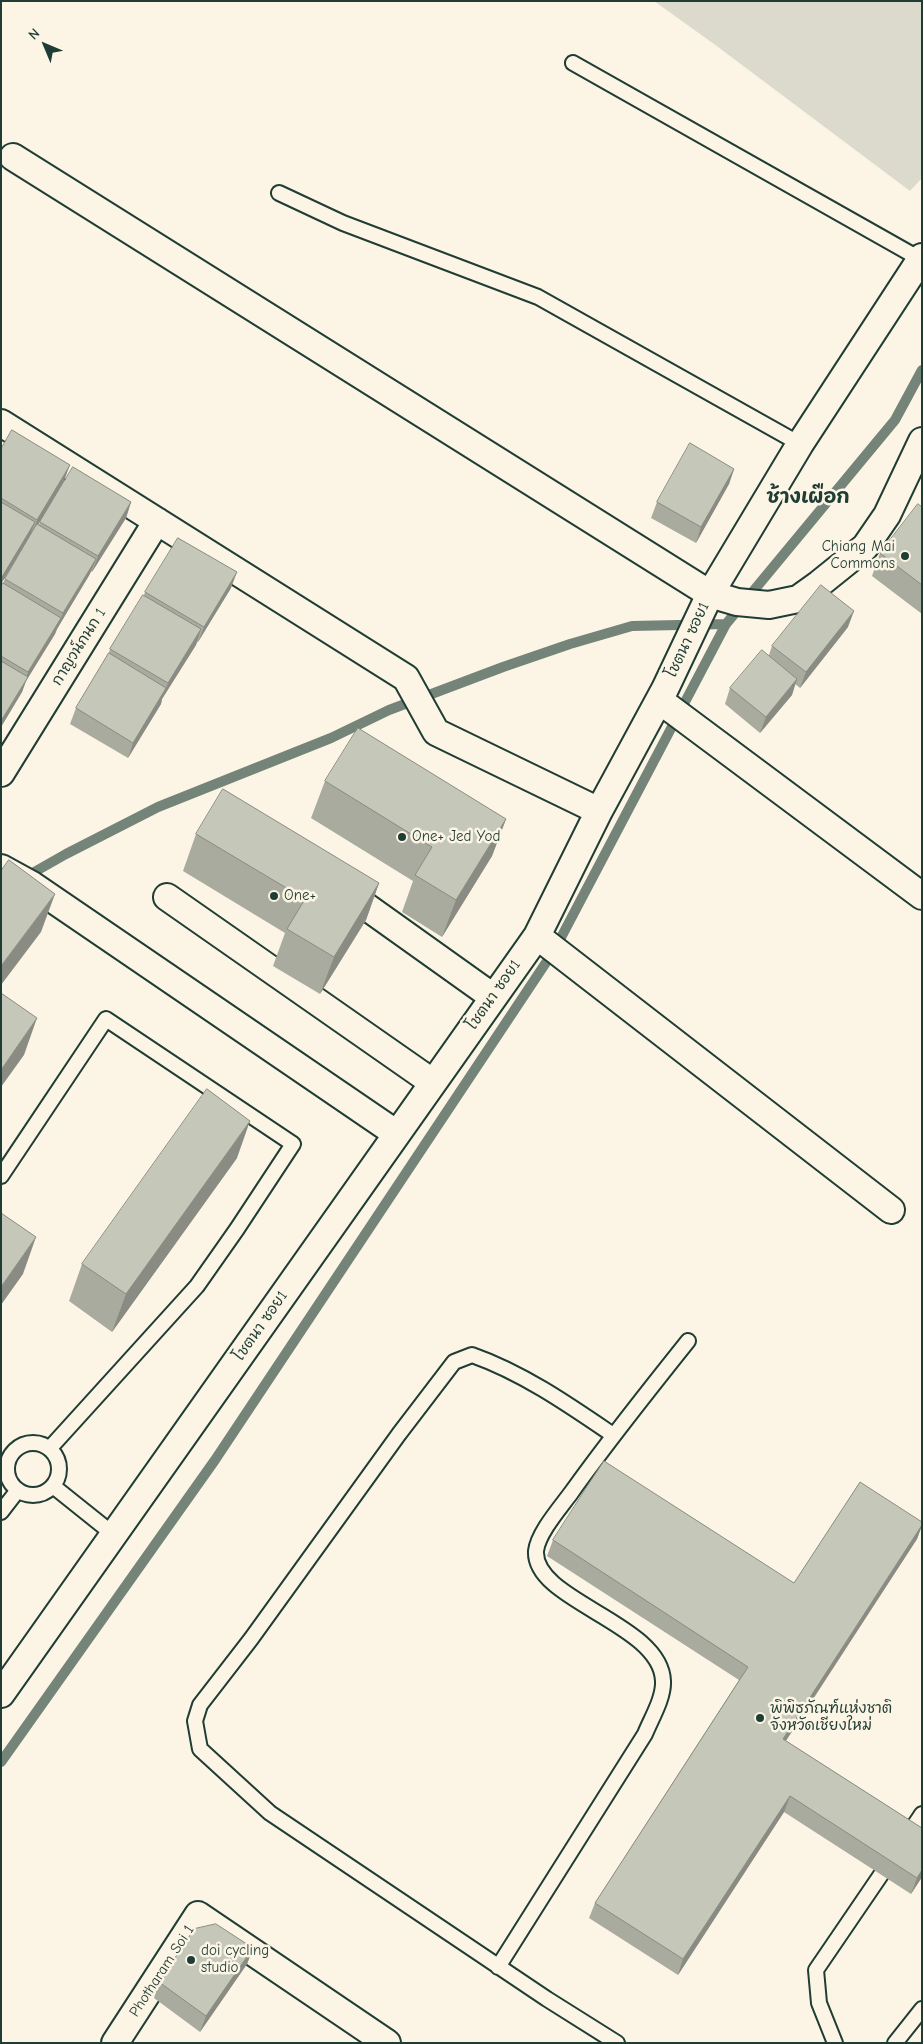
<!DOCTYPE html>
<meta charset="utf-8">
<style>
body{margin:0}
#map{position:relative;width:923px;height:2044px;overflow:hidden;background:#fcf5e5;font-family:"Comic Neue",sans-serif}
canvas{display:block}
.frame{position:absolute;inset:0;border:2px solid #1f3d34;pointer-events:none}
.north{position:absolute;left:20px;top:20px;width:50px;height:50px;-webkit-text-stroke:4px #fcf5e5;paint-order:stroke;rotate:315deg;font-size:14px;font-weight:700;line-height:20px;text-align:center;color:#1f3d34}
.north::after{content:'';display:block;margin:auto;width:18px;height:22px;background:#1f3d34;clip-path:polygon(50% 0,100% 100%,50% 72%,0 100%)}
</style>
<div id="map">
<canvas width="923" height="2044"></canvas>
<div class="frame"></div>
<div class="north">N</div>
</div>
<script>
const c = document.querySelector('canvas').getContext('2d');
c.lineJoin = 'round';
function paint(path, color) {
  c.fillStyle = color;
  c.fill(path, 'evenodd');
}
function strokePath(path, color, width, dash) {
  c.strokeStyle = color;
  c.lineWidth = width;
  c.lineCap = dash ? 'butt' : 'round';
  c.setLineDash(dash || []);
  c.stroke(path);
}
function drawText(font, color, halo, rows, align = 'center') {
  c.font = font + ' "Comic Neue","Playpen Sans Thai",sans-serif';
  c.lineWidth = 5;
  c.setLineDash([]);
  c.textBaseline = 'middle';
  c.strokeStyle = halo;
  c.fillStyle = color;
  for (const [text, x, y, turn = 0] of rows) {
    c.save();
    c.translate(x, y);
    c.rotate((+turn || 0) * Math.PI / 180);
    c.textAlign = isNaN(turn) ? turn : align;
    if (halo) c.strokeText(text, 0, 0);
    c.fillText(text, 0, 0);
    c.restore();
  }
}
paint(new Path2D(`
 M654,1h268v177l-12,13 -196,-147z`), '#dcdacc');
strokePath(new Path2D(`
 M1,891l65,-37 92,-47 173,-69 58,-28 114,-43 67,-23 62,-18 94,-2
 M1,1762l214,-302 340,-511 171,-325 169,-204 27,-50`), '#758479', 10);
const lane = new Path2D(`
 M573,63l347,196
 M279,193l64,30 195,74 262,147
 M1,1176l105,-157 187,125 -56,85 -40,57 -147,162
 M613,1435c-44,-30 -90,-62 -141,-80l-18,7 -55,72 -148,205 -51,66 -5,16 5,28 70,64 277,186 70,44
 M7 1469a26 26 0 1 1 52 0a26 26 0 1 1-52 0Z
 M53,1486l60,48
 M1,1512l17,-22
 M906,1838l16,-24
 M498,1967l147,-233c6,-15 19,-36 18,-53 -2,-58 -130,-80 -127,-130 2,-18 24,-43 35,-58 37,-52 77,-102 117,-152
 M835,2043l-16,-40 -3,-33 75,-110
 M895,2043l27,-34`);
const street = new Path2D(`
 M13,157l697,437 27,8 32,3 29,-6 21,-15 46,-37 22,-32 35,-74
 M1,423l405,255 30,54 163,79
 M659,700l263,196
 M1,773l156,-252
 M1,868l31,17 365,249
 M350,895l143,102
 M167,897l265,185
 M537,936l354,274
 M1,1694l536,-758 62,-125 66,-122 45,-95 90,-150 122,-187
 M115,2043l83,-128 189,128`);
strokePath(lane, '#1f3d34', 18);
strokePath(street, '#1f3d34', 30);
strokePath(lane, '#fcf5e5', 14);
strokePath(street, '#fcf5e5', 26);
paint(new Path2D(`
 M1,449l63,32 -26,44h1l1,-3 91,-20 -5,16 -34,54 -1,-1 -34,58 -2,5 -29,47 -4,11 -21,35v-140l4,-8 26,-44h-1l-29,49z
 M734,469l-5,15 -33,59 -45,-25 6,-16z
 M922,507v107l-50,-38 8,-23z
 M231,588l-33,54h-1l-1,3 -34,54 -1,5 -33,54 -58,-34 6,-16 33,-55 1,-4 34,-54 1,-3z
 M848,627l-48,61 -5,-4 -3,11 -32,38 -35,-29 5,-16 39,-33 3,-9z
 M325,781l181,38 -14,37 -50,81 -40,-25 11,-31 -102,-63z
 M196,834l183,49 -13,37 -46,74 -47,-28 12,-33 -102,-62z
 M237,1158l-125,174 -43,-31 13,-37z
 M922,1522v4l-5,13 -131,202 136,87v49l-11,17 -127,-82 -106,163 -89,-57 6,-15 144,-223 -192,-124 6,-16 241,43z
 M253,1948l-6,16 -47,68 -46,-34 5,-16z`), '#a9ab9f');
paint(new Path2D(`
 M70,465l-6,16 -32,54 5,-15z
 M734,469l-5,15 -33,59 5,-16z
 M131,502l-5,16 -34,54 6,-16z
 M35,522l-6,16 -28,46 1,-7z
 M96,559l-6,15 -33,55 -2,5 -29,47 -4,11 -21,35v-6l23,-37 4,-12 33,-54 2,-5z
 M237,572l-6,16 -33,54 6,-15z
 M854,611l-6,16 -48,61 6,-16z
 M201,629l-5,16 -34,54 -1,5 -33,54 5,-15 33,-55 2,-5z
 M797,679l-5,16 -32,38 6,-16z
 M506,819l-14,37 -50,81 14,-37z
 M379,883l-13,37 -46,74 14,-37z
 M55,894l-14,38 -40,53v-19z
 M37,1018l-13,37 -23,32v-17z
 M250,1121l-13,37 -125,174 14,-38z
 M36,1237l-13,37 -22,31v-18z
 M922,1525l-5,14 -140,215 6,-15z
 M790,1796l-6,16 -106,163 5,-16z
 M922,1870v7l-11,17 6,-16z
 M253,1948l-6,16 -47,68 6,-16z`), '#8a8b82');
const building = new Path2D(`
 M12,430l58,35 -33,55 -36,-22v-49z
 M690,443l44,26 -33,58 -44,-25z
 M73,467l58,35 -33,54 -58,-34z
 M1,502l34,20 -33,55 -1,-1z
 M918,504l4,3v78l-42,-32z
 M37,524l59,35 -33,54 -58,-34z
 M178,538l59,34 -33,55 -59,-35z
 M3,583l58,35 -33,54 -27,-16v-69z
 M821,585l33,26 -48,61 -34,-26z
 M143,595l58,34 -33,54 -58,-34z
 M762,650l35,29 -31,38 -36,-29z
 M109,653l57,35 -33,55 -57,-35z
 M1,661l27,16 -27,44z
 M358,728l148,91 -50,81 -41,-25 17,-28 -107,-66z
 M223,789l156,94 -45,74 -47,-28 18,-30 -109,-65z
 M9,860l46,34 -54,72v-95z
 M1,993l36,25 -36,52z
 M207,1089l43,32 -124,173 -44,-30z
 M1,1213l35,24 -35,50z
 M604,1461l190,122 66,-101 62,40v3l-139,214 139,89v42l-5,8 -127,-82 -107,163 -88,-56 153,-236 -195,-127z
 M216,1924l37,24 -47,68 -47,-34 35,-53z`);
paint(building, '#c5c7b9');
strokePath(building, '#8a8b82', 1);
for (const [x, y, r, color] of [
 [905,556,5,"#1f3d34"],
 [402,837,5,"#1f3d34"],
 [274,896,5,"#1f3d34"],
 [760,1718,5,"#1f3d34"],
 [191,1960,5,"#1f3d34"]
]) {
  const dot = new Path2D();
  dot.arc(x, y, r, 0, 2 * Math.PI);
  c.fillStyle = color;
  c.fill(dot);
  strokePath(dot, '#fcf5e5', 2);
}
drawText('15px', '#1f3d34', '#fcf5e5', [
 ["Chiang Mai",895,547,"right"],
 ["Commons",895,564,"right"],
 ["One+ Jed Yod",412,837],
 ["One+",284,896],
 ["พิพิธภัณฑ์แห่งชาติ",770,1709],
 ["จังหวัดเชียงใหม่",770,1726],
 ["doi cycling",201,1951],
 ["studio",201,1968]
], 'left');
drawText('15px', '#1f3d34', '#fcf5e5', [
 ["โชตนา ซอย1",688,640,-65],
 ["กาญวน์กนก 1",79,647,-58],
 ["โชตนา ซอย1",494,995,-55],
 ["โชตนา ซอย1",261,1326,-55],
 ["Photharam Soi 1",162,1971,-57]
]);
drawText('bold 20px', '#1f3d34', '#fcf5e5', [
 ["ช้างเผือก",808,497]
]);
</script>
